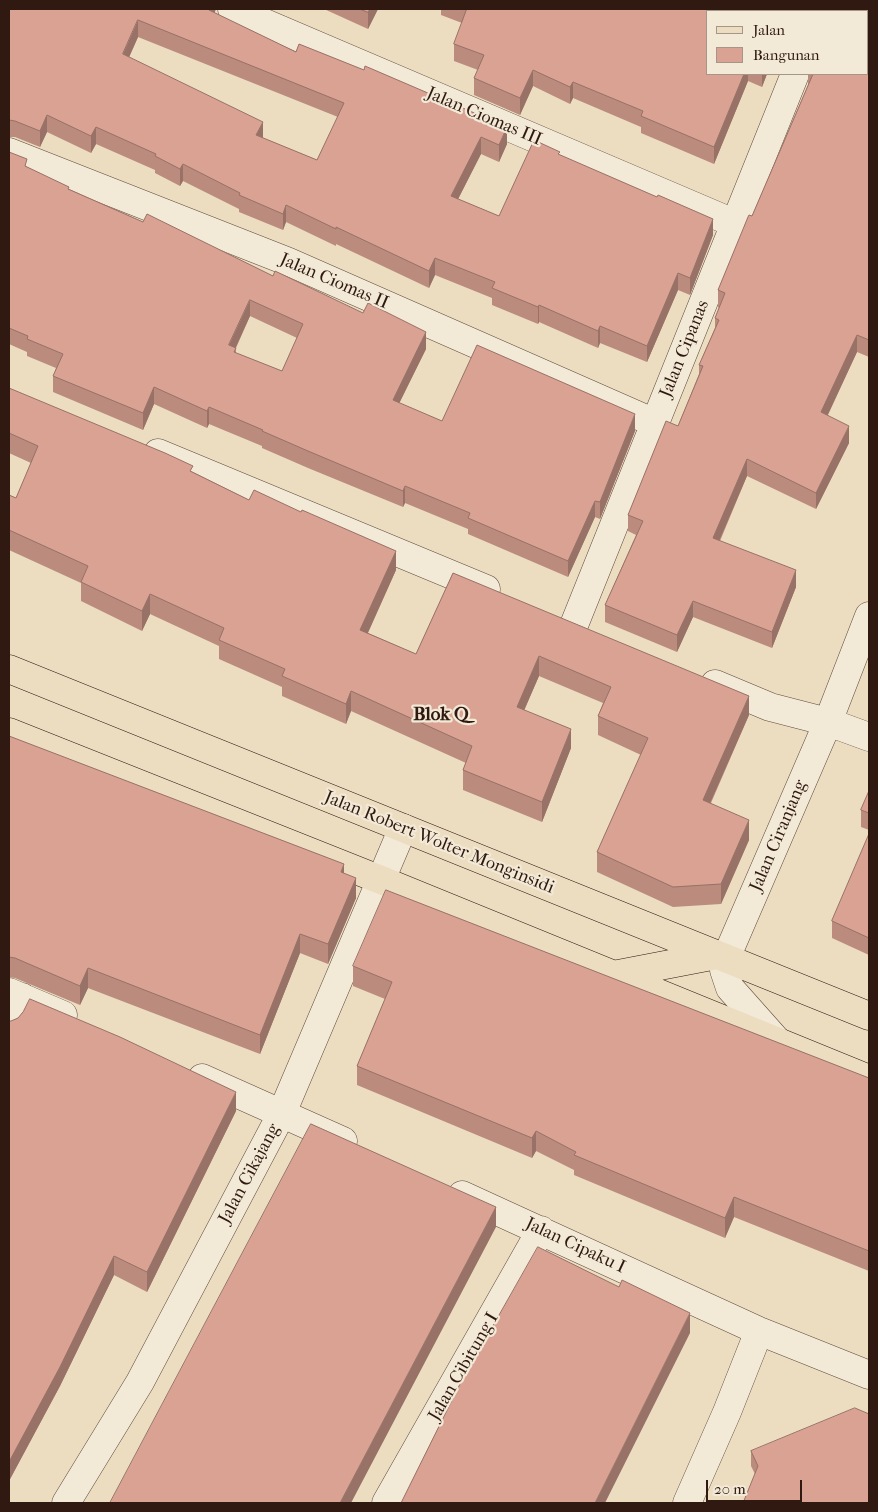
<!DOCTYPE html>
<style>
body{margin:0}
#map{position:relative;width:878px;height:1512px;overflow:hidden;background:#ecddc1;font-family:"IM FELL French Canon",serif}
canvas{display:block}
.frame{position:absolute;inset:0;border:10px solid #2f1910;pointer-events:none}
.legend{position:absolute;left:706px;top:10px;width:162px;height:65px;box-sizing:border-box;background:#f3e9d7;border:1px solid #a59687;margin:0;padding:6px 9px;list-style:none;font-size:15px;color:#2f1910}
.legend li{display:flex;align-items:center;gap:10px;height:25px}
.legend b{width:25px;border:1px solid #a59687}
.scale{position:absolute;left:706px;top:1480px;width:96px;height:22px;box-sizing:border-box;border:2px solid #2f1910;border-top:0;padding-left:6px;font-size:15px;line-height:18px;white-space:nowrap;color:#2f1910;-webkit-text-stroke:4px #f3e9d7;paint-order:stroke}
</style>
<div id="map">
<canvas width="878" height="1512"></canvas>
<div class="frame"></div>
<ul class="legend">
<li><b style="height:6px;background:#ecddc1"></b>Jalan</li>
<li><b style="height:14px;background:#d9a293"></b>Bangunan</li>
</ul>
<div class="scale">20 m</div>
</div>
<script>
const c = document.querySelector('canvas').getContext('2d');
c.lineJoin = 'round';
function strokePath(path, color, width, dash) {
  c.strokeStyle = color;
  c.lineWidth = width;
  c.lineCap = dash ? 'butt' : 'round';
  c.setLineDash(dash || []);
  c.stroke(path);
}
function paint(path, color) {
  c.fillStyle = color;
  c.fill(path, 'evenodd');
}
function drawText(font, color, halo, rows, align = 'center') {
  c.font = font + ' "IM FELL French Canon",serif';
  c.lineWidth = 4.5;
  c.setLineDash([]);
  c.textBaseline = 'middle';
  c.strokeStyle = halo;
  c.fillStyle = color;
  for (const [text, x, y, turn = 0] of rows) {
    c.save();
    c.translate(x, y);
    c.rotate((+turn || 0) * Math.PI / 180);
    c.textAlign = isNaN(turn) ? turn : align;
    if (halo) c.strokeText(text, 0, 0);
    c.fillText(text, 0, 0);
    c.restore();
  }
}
const minor = new Path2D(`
 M232,9l504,215
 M838,9l6,2
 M867,20l2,1
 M9,152l280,110 366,161
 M158,453l328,136
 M574,625l221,-551
 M715,684l55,23 58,15 41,15
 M9,992l54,23
 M9,1025l13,-28
 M778,1042l-48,-54 -6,-18 2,-12 102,-236 41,-106
 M202,1078l141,63
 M462,1195l297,136 110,44
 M66,1503l74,-121 142,-269 121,-285
 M386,1503l155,-273
 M687,1503l40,-91 32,-81`);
const major = new Path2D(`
 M9,669l860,347
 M9,732l372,148 488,199
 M613,975l104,-20`);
strokePath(minor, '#5e4a3c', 29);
strokePath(major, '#2f1910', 29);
strokePath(minor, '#f3e9d7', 28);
strokePath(major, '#ecddc1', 28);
paint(new Path2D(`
 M9,9l205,4 82,39 211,92 -8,18 -18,-8 -23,45 41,17 61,-61 153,80 -23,60 -12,-5 -31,72 -47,-19 -2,5 -59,-26 -1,2 -46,-19v-7l-57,-23 -6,13 -93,-44v2l-50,-24 -3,8 -44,-18v-3l-56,-28 -3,5 -25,-13v-3l-59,-26 -5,9 -44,-21 -7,15 -25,-10h-6zM138,37l200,80 -21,43 -54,-22 -134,-81z
 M324,9h54l-10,20z
 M441,9h360l-94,65h60l-5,13 -14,-6 -34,83 -73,-31v-6l-68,-29 -3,6 -37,-18 -13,29 -46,-20v-17l4,-8 -24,-9v-17l8,-21 -21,-8z
 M869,35v322l-12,-5 -29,63 21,28 -33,66 -69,-33 -27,65 76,46 -24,61 -79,-31 -16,35 -72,-30v-17l31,-70 -8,-4v-16l50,-89 21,-52v-9l16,-37v-10l4,-10 -1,-1v-17l34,-74 56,-131v-11h59z
 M9,152l18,15 42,22 74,33 130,54 153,73 -27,54 43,18 193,10 -35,88 -5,-2 -27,60 -100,-43v-5l-63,-26 -2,4 -95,-39 -46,-20v-2l-53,-22 -2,4 -53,-24 -11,26 -90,-38v-16l3,-8 -29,-12v-4l-18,-8zM250,316l47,22 -15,33 -46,-18v-5z
 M9,388l184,84 56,28 147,70 -28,63 48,21 37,-81 296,142 -38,88 38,37 -28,64 -48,3 -76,-35v-20l44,-97 -43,-20v-19l5,-13 -64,-27 -15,34 47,38 -29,74 -79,-32v-20l3,-7 -115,-52 -5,13 -64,-28v-9l-63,-28v-13l-69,-32 -8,17 -61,-30v-18l-72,-33v-55l7,3 15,-35 -22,-10z
 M9,736l335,137 12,25 -28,66 -28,-11 -40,101 -172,-66 -8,17 -65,-27 -6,-1z
 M869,791v39l-8,-3v-17z
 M869,834v121l-37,-17v-17z
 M353,966l516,112v193l-135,-54 -9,21 -151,-63v-5l-38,-19 -4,7 -175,-73v-19l28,-67 -32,-13z
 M9,1021l227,90 -89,181 -33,-17 -54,111 -51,95z
 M869,1414l-114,60 -4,-8v-15z`), '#bb8b7e');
paint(new Path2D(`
 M209,9h7l-7,18z
 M370,9h8l-10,20v-17z
 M138,20v17l-15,34v-17z
 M533,70v16l-13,29v-17z
 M744,74h4v7l-34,83v-17z
 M762,74h5l-5,13z
 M573,82v16l-3,6v-17z
 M47,115v17l-7,15v-16z
 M263,122v16l-7,-3z
 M96,127v17l-5,9v-17z
 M507,127v17l-8,18v-17z
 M481,137v17l-30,59v-17z
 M183,164v17l-3,5v-17z
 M286,205v17l-3,8v-16z
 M713,219v16l-23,60v-17z
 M435,258v17l-6,13v-17z
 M678,273v17l-31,72v-16z
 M250,300v16l-21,46v-17z
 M539,305v17l-1,2v-17z
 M600,326v17l-2,5v-17z
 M426,332v17l-33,67v-16z
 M857,335v17l-36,77v-17z
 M154,387v17l-11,26v-17z
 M209,407v17l-2,4v-17z
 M635,414v17l-35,88v-17z
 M849,426v17l-33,66v-16z
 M747,459v17l-34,79v-17z
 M405,486v17l-2,4v-16z
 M595,501v16l-27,60v-16z
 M396,551v19l-36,80v-20z
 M796,570v17l-24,61v-16z
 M150,594v20l-8,17v-20z
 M693,601v16l-16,35v-17z
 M539,656v20l-22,51v-20z
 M351,691v20l-5,13v-20z
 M749,696v19l-46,104v-19z
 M571,729v19l-29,74v-20z
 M749,820v20l-28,64v-20z
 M344,864v20l-3,-12z
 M356,878v20l-28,66v-20z
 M300,934v19l-40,101v-19z
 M88,968v20l-8,17v-19z
 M236,1092v19l-89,181v-20z
 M536,1131v20l-4,7v-20z
 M734,1197v20l-9,21v-20z
 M496,1207v20l-145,276h-11z
 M114,1256v19l-54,111 -51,95v-19z
 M690,1313v20l-85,170h-10z`), '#987167');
const building = new Path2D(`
 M9,9h200v1l87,42 3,-8 65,26 1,-4 142,61 -8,18 -18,-8 -30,59 48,20 35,-76 26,12 -2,2 99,43 1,-2 55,24 -23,59 -12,-5 -31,73 -47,-20 -2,5 -59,-26 -1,2 -46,-19 3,-6 -60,-24 -6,13 -93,-44v2l-50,-24 -3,9 -44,-19 1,-2 -57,-29 -3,5 -25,-13 1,-2 -60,-27 -5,9 -44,-21 -7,16 -25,-10 -6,-1zM138,20l206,83 -27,57 -61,-25 7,-13 -140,-68z
 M360,9h10l-2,3z
 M467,9h334l6,2h-100v63h37l-30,73 -73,-31 2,-5 -70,-29 -3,5 -37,-17 -13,28 -46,-20 10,-23 -30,-11z
 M867,34l2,1v305l-12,-5 -36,77 28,14 -33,67 -69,-34 -34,79 83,32 -24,62 -79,-31 -16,34 -72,-30 38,-84 -15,-6 38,-94 12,5 25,-60 -4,-1 20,-45 -4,-2 10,-25 -7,-3 30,-73 1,-2 3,1 61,-142h54z
 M9,152l18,7 -2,7 44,21 -1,2 75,33 4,-8 126,62 2,-5 88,42 5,-10 58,29 -33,68 49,21 35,-76 158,69 -35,88 -5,-1 -27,60 -100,-43 2,-5 -65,-27 -2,5 -95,-40 -46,-20 1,-1 -54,-23 -2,4 -53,-24 -11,26 -90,-37 10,-22 -36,-15 1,-3 -19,-8zM250,300l53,24 -21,47 -48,-19 2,-4 -7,-3z
 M9,388l156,65 28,13 -3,5 59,29 5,-10 47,22 1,-2 94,41 -36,79 56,24 37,-81 296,123 -46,104 46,20 -28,64 -48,3 -76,-35 51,-114 -50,-22 13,-29 -72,-31 -22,51 54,22 -29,73 -79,-32 9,-24 -121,-55 -5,13 -64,-28 3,-7 -66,-29 5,-12 -74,-34 -8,17 -61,-29 7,-16 -79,-36v-35l7,3 22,-52 -29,-13z
 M9,736l335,128 -3,8 15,6 -28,66 -28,-10 -40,101 -172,-67 -8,18 -65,-28 -6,-1z
 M869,791v22l-8,-3z
 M869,834v104l-37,-17z
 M386,890l483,188v173l-135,-54 -9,21 -151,-63 2,-3 -40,-21 -4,7 -175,-72 35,-84 -39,-16z
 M30,999l90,38 116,55 -89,180 -33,-16 -54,111 -51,95v-441h2l7,-3 5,-6z
 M311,1124l185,83 -156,296h-230z
 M538,1247l81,40 3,-7 68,33 -95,190h-194l59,-119z
 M855,1408l14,6v89h-126l15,-37 -7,-15z`);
paint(building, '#d9a293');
strokePath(building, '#987167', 1);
drawText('18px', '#2f1910', '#f3e9d7', [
 ["Jalan Ciomas III",484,117,23],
 ["Jalan Ciomas II",334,282,23],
 ["Jalan Cipanas",685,349,-68],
 ["Jalan Ciranjang",779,836,-67],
 ["Jalan Robert Wolter Monginsidi",439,843,22],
 ["Jalan Cikajang",250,1174,-62],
 ["Jalan Cipaku I",575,1246,25],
 ["Jalan Cibitung I",464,1367,-60]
]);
drawText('bold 19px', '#2f1910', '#f3e9d7', [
 ["Blok Q",441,715]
]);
</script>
